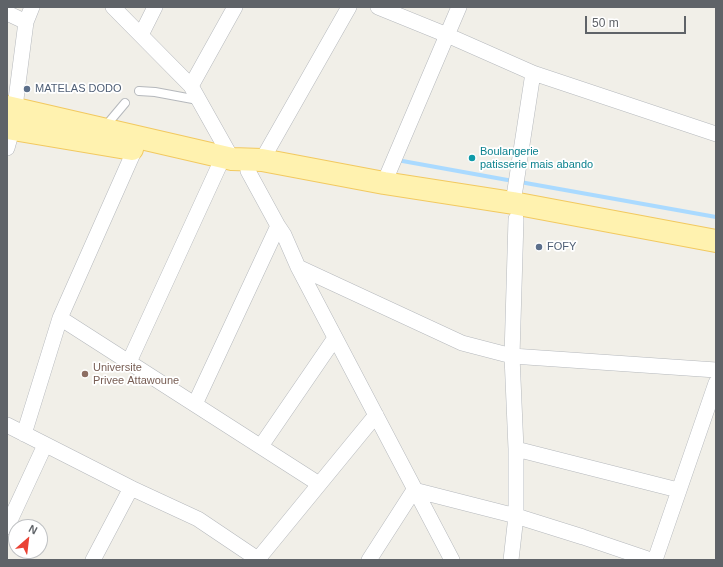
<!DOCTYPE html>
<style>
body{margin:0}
#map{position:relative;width:723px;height:567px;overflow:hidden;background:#f1efe8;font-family:Arial,sans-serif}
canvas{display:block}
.frame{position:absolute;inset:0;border:8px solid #5f6368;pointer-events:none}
.north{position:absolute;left:8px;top:519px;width:40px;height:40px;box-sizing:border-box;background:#fff;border:1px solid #bfc1c3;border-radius:50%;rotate:28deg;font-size:11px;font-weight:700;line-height:16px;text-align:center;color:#5f6368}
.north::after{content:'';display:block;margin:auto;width:14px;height:18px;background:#ea4335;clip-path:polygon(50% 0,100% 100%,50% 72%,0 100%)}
.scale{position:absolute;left:585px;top:16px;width:101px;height:18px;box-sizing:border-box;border:2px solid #5f6368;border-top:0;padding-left:5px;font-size:12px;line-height:14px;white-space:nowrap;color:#5f6368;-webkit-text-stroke:3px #fff;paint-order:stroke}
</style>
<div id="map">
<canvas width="723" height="567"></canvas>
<div class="frame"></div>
<div class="north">N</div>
<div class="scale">50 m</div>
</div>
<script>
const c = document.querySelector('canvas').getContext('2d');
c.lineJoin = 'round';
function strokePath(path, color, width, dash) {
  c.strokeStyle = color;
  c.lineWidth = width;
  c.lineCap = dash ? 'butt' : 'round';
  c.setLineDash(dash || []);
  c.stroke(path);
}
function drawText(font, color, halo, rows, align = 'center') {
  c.font = font + ' Arial,sans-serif';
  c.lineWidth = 3.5;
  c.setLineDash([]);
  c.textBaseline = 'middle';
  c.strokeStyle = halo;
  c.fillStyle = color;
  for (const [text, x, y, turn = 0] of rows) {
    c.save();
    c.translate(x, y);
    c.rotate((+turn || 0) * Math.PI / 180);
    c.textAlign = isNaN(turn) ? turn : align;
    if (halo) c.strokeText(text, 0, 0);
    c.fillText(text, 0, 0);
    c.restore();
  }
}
strokePath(new Path2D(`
 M397,160l116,21
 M520,182l196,35`), '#aadaff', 4);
const service = new Path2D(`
 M139,91l16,1 43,8
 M104,128l21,-25`);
const minor = new Path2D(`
 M113,7l78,79 41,73
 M378,7l69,28 86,38 183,61
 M7,13l19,9
 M141,35l14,-28
 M191,86l44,-79
 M7,148l5,-18 14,-108 6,-15
 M262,160l87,-153
 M248,171l30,55 6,9 14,32 154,293
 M384,183l75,-176
 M513,203l20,-130
 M298,267l164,76 50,13 204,14
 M60,318l259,166
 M129,362l90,-196
 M195,404l83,-178
 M7,425l124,63 67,31 61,41
 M24,434l36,-116 75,-169
 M261,446l74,-108
 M516,449l162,41
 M7,527l38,-82
 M258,559l118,-144
 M93,560l38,-72
 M369,560l45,-70 102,26v-67l-4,-93 4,-137
 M511,560l5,-44 67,21 68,23
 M655,560l61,-177`);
const primary = new Path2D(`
 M7,107l225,52 30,1 122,23 129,20 203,38
 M7,128l125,21`);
strokePath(service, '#b5b8bc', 10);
strokePath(minor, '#b5b8bc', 16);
strokePath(primary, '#f2c960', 24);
strokePath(service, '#fff', 8);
strokePath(minor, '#fff', 15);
strokePath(primary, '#fff2af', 22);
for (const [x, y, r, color] of [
 [27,89,4,"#5c6f8a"],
 [472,158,4,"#0f9aa8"],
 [539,247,4,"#5c6f8a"],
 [85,374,4,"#8d6e63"]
]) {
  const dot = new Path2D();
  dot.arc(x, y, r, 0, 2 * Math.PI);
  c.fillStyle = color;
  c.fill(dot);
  strokePath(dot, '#fff', 1.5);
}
drawText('11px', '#4e5e75', '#fff', [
 ["MATELAS DODO",35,89],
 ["FOFY",547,247]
], 'left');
drawText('11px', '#0d838f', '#fff', [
 ["Boulangerie",480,152],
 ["patisserie mais abando",480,165]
], 'left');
drawText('11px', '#785e54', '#fff', [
 ["Universite",93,368],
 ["Privee Attawoune",93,381]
], 'left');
</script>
